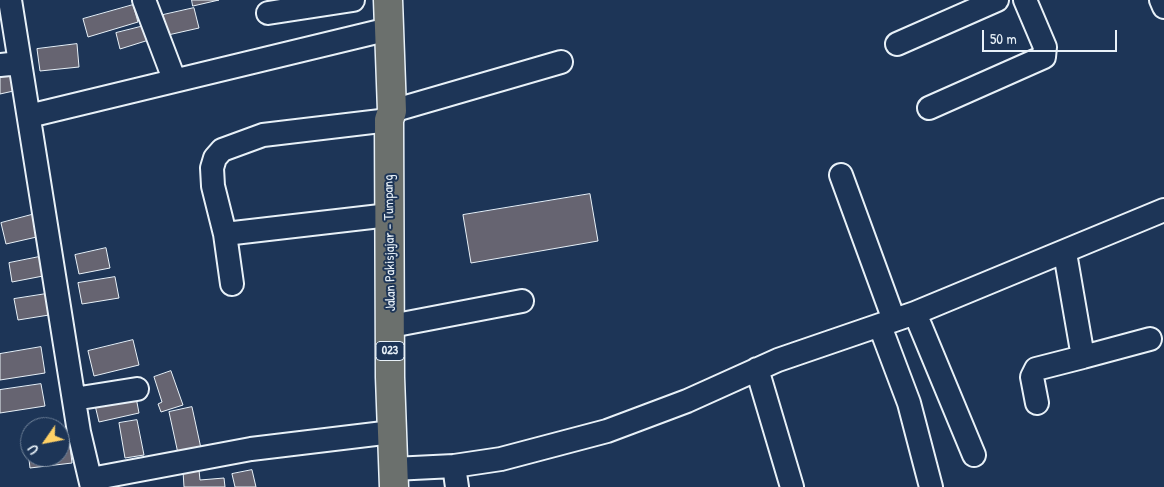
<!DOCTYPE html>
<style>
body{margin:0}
#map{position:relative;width:1164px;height:487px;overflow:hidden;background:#1d3557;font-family:"Patrick Hand",sans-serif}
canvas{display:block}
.north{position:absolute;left:20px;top:417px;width:50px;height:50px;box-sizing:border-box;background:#1d3557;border:1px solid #6e8097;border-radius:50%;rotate:237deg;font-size:14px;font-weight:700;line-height:20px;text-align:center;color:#e8f1f8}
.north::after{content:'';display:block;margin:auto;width:18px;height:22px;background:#ffd166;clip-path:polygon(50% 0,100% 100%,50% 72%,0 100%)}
.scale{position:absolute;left:982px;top:30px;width:135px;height:22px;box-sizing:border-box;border:2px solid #e8f1f8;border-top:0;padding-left:6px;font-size:15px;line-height:18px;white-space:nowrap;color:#e8f1f8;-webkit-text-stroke:4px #1d3557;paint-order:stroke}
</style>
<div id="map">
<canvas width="1164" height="487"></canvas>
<div class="north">U</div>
<div class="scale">50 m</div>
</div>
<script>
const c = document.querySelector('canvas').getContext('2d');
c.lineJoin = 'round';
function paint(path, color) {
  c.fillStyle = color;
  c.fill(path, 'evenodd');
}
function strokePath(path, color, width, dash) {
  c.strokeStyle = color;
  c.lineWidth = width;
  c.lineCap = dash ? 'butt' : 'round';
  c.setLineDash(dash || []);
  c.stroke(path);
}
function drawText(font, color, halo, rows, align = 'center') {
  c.font = font + ' "Patrick Hand",sans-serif';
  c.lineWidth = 4;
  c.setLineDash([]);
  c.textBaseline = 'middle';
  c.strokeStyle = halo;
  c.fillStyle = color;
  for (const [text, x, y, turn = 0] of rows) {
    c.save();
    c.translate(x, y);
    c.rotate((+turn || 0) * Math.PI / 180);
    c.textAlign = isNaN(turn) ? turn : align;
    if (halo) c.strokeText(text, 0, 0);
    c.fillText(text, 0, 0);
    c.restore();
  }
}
const building = new Path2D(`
 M192,0h27l-26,6z
 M133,5l5,17 -50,15 -5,-18z
 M194,8l5,20 -31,7 -5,-20z
 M148,25l4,14 -32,10 -4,-16z
 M77,44l2,23 -39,4 -3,-22z
 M14,68l4,22 -18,4v-23z
 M590,194l8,47 -127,22 -8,-48z
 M35,214l6,22 -35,8 -5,-21z
 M106,248l4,20 -31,6 -4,-19z
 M39,257l4,19 -31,6 -3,-19z
 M115,277l4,21 -37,6 -4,-21z
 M46,294l3,21 -31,5 -4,-21z
 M133,340l6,25 -45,11 -6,-25z
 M41,347l4,26 -45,7v-26z
 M171,371l12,34 -22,7 -3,-8 4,-2 -8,-25z
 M41,384l4,22 -45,7v-23z
 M135,392l4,21 -40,9 -5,-21z
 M192,407l10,46 -23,5 -10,-46z
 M137,420l7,35 -19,3 -6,-35z
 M69,438l3,25 -42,5 -3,-25h3v14h30v-18z
 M199,470l1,10 24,-2 1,9h-41l-1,-16z
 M252,470l4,17h-21l-3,-13z`);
paint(building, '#666471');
strokePath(building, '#e8f1f8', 1);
const minor = new Path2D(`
 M10,0l69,432 13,55
 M144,0l30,79
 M1161,0l3,7
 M268,13l85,-13
 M897,44l100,-44
 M0,65l20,-2
 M929,108l115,-51 1,-10 -20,-47
 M392,111l169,-49
 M29,116l360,-87
 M841,175l53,145
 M225,234l164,-19
 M232,284l-7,-50 -12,-48 -1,-18 3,-10 7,-8 41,-15 126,-15
 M915,313l59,142
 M391,326l131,-25
 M880,326l29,77 22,84
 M1083,357l67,-18
 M757,369l35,118
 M74,399l63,-10
 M1037,403l-5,-26 4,-8 47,-12 -18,-104
 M454,466l3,21
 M393,469l61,-3 47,-7 106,-28 80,-30 91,-41 137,-47 249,-103
 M91,479l160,-30 141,-17`);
const major = new Path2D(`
 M388,0l4,111 -3,9 1,257 4,110`);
strokePath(minor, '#e8f1f8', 26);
strokePath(major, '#e8f1f8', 31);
strokePath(minor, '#1d3557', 22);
strokePath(major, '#6b706d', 28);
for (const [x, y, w] of [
 [390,351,28]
]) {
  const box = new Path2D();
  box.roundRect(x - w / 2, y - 9.5, w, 19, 4);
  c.fillStyle = '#1d3557';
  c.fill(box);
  strokePath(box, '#e8f1f8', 1);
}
drawText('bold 12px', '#e8f1f8', null, [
 ["023",390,351]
]);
drawText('14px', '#e8f1f8', '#1d3557', [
 ["Jalan Pakisjajar - Tumpang",390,243,-91]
]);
</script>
